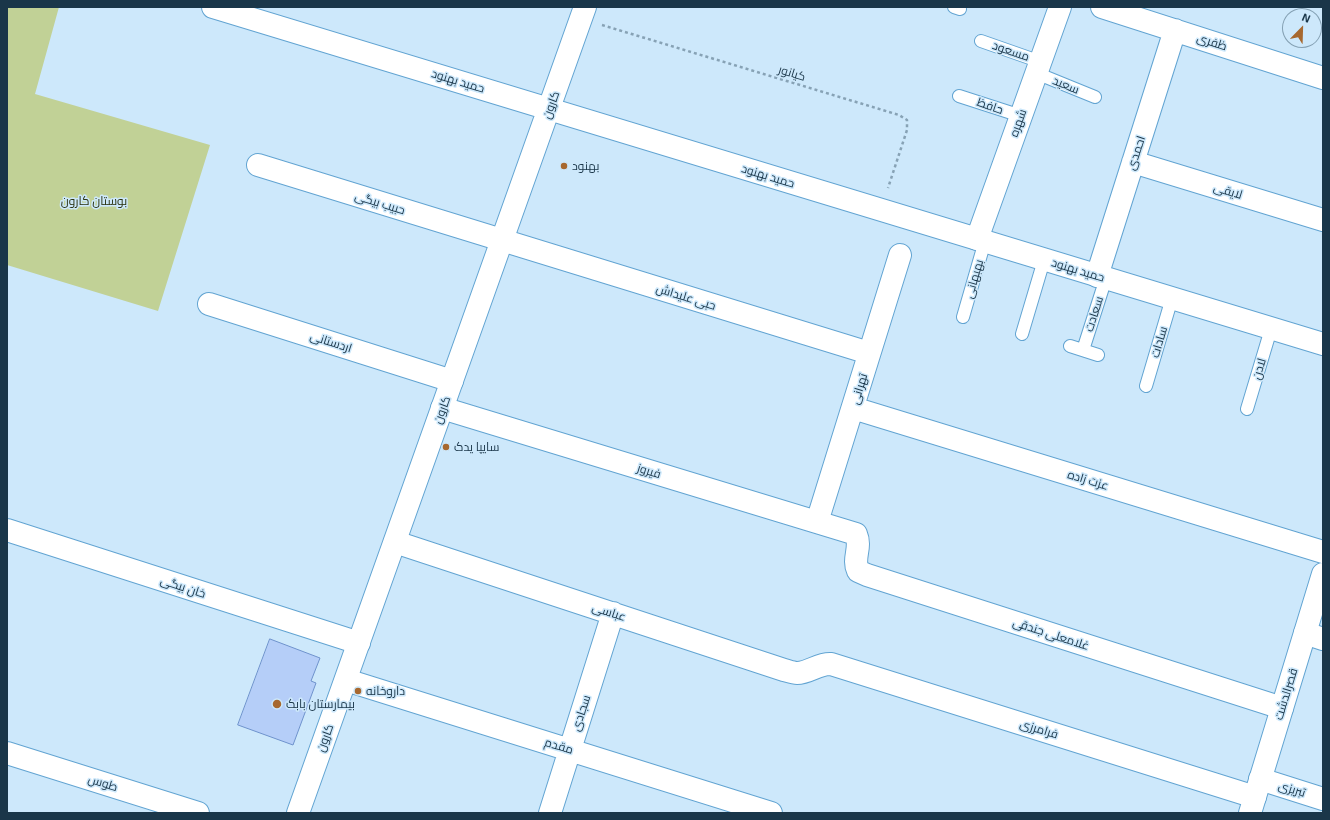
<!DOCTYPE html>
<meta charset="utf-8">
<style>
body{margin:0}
#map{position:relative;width:1330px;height:820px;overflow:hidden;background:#cde8fb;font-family:"Exo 2",sans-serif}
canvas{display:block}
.frame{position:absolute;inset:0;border:8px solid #1a3649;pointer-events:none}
.north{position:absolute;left:1282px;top:8px;width:40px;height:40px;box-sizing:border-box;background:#cde8fb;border:1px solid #85a1b4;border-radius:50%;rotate:23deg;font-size:11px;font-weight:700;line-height:16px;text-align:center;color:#1a3649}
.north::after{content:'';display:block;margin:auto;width:14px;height:18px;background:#a7682f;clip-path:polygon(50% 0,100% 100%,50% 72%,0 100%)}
</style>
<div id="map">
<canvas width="1330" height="820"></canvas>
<div class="frame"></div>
<div class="north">N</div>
</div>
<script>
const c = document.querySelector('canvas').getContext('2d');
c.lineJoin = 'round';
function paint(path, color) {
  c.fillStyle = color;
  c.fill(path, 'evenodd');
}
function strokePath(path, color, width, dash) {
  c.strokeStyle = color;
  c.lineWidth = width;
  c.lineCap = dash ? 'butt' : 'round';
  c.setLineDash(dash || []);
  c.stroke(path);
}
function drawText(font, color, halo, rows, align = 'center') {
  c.font = font + ' "Exo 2",Cairo,sans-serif';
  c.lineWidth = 3;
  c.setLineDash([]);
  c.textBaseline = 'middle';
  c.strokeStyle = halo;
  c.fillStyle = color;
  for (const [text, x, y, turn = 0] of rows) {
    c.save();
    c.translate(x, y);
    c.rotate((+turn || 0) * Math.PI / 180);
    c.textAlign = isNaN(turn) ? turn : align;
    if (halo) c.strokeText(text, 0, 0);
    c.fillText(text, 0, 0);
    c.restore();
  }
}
paint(new Path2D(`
 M7,7h52l-24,87 175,51 -52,166 -151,-46z`), '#c1d196');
const building = new Path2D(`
 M270,639l50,19 -9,23 5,2 -23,62 -55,-20z`);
paint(building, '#b5cef8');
strokePath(building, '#6e92cc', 1);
const lane = new Path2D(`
 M954,7l6,2
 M981,41l60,21
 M1036,73l59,24
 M959,96l62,20
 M963,317l22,-76
 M1022,334l22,-74
 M1070,346l28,9
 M1083,350l23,-72
 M1146,386l26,-88
 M1247,409l24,-80`);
const street = new Path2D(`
 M1102,7l221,71
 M1133,162l190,58
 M258,165l611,188
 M977,239l83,-232
 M1097,276l78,-246
 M209,304l243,77
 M442,408l414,126c6,14 -4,24 2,37l9,4 415,133
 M853,408l470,144
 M817,522l83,-267
 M7,530l352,113
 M395,542l389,128c4,1 9,3 13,3 12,0 22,-10 34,-9l424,133
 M1305,633l18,6
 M346,680l425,133
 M1260,779l63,20
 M550,813l63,-200`);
const secondary = new Path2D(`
 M213,7l1110,337
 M7,753l191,60
 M298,813l287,-806
 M1250,813l73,-239`);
strokePath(lane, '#62a4d2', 14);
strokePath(street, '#62a4d2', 24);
strokePath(secondary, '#62a4d2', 24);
strokePath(new Path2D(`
 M602,25l297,90 8,5v10l-19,58`), '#87a2b5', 2.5, [3, 3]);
strokePath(lane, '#fff', 12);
strokePath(street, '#fff', 22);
strokePath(secondary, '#fff', 22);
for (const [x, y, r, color] of [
 [564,166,4,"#a7682f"],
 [446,447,4,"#a7682f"],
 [358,691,4,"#a7682f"],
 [277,704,5,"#a7682f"]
]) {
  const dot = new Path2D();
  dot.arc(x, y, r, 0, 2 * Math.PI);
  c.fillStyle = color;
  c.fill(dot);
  strokePath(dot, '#cde8fb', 1.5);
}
drawText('12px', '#1a3649', '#cde8fb', [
 ["ظفری",1212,42,18],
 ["مسعود",1011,51,19],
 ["کیانور",792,73,17],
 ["حمید بهنود",458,81,17],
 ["سعید",1066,85,22],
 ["کارون",551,105,-70],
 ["حافظ",990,106,19],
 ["شهره",1018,123,-70],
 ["احمدی",1136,153,-72],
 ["حمید بهنود",768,176,17],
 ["لایقی",1228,191,17],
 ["حبیب بیگی",380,203,17],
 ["حمید بهنود",1078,270,17],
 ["بهبهانی",974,279,-74],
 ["حبی علیداش",686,297,17],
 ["سعادت",1094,314,-72],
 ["اردستانی",331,342,18],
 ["سادات",1159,342,-73],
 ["لادن",1259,369,-73],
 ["تهرانی",859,389,-73],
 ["کارون",442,410,-70],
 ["فیروز",649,471,17],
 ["عزت زاده",1088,480,17],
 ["خان بیگی",183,587,18],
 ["عباسی",609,612,18],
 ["غلامعلی جندقی",1051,634,18],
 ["قصرالدشت",1286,694,-73],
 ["سجادی",581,713,-72],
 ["فرامرزی",1039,729,17],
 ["کارون",325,738,-70],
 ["مقدم",559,746,17],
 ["طوس",103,783,17],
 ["تبریزی",1292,789,17]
]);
drawText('12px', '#1a3649', '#cde8fb', [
 ["بهنود",572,166],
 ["سایپا یدک",454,447],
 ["داروخانه",366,691],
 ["بیمارستان بابک",286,704]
], 'left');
drawText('12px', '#2a320f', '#cde8fb', [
 ["بوستان کارون",94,201]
]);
</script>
